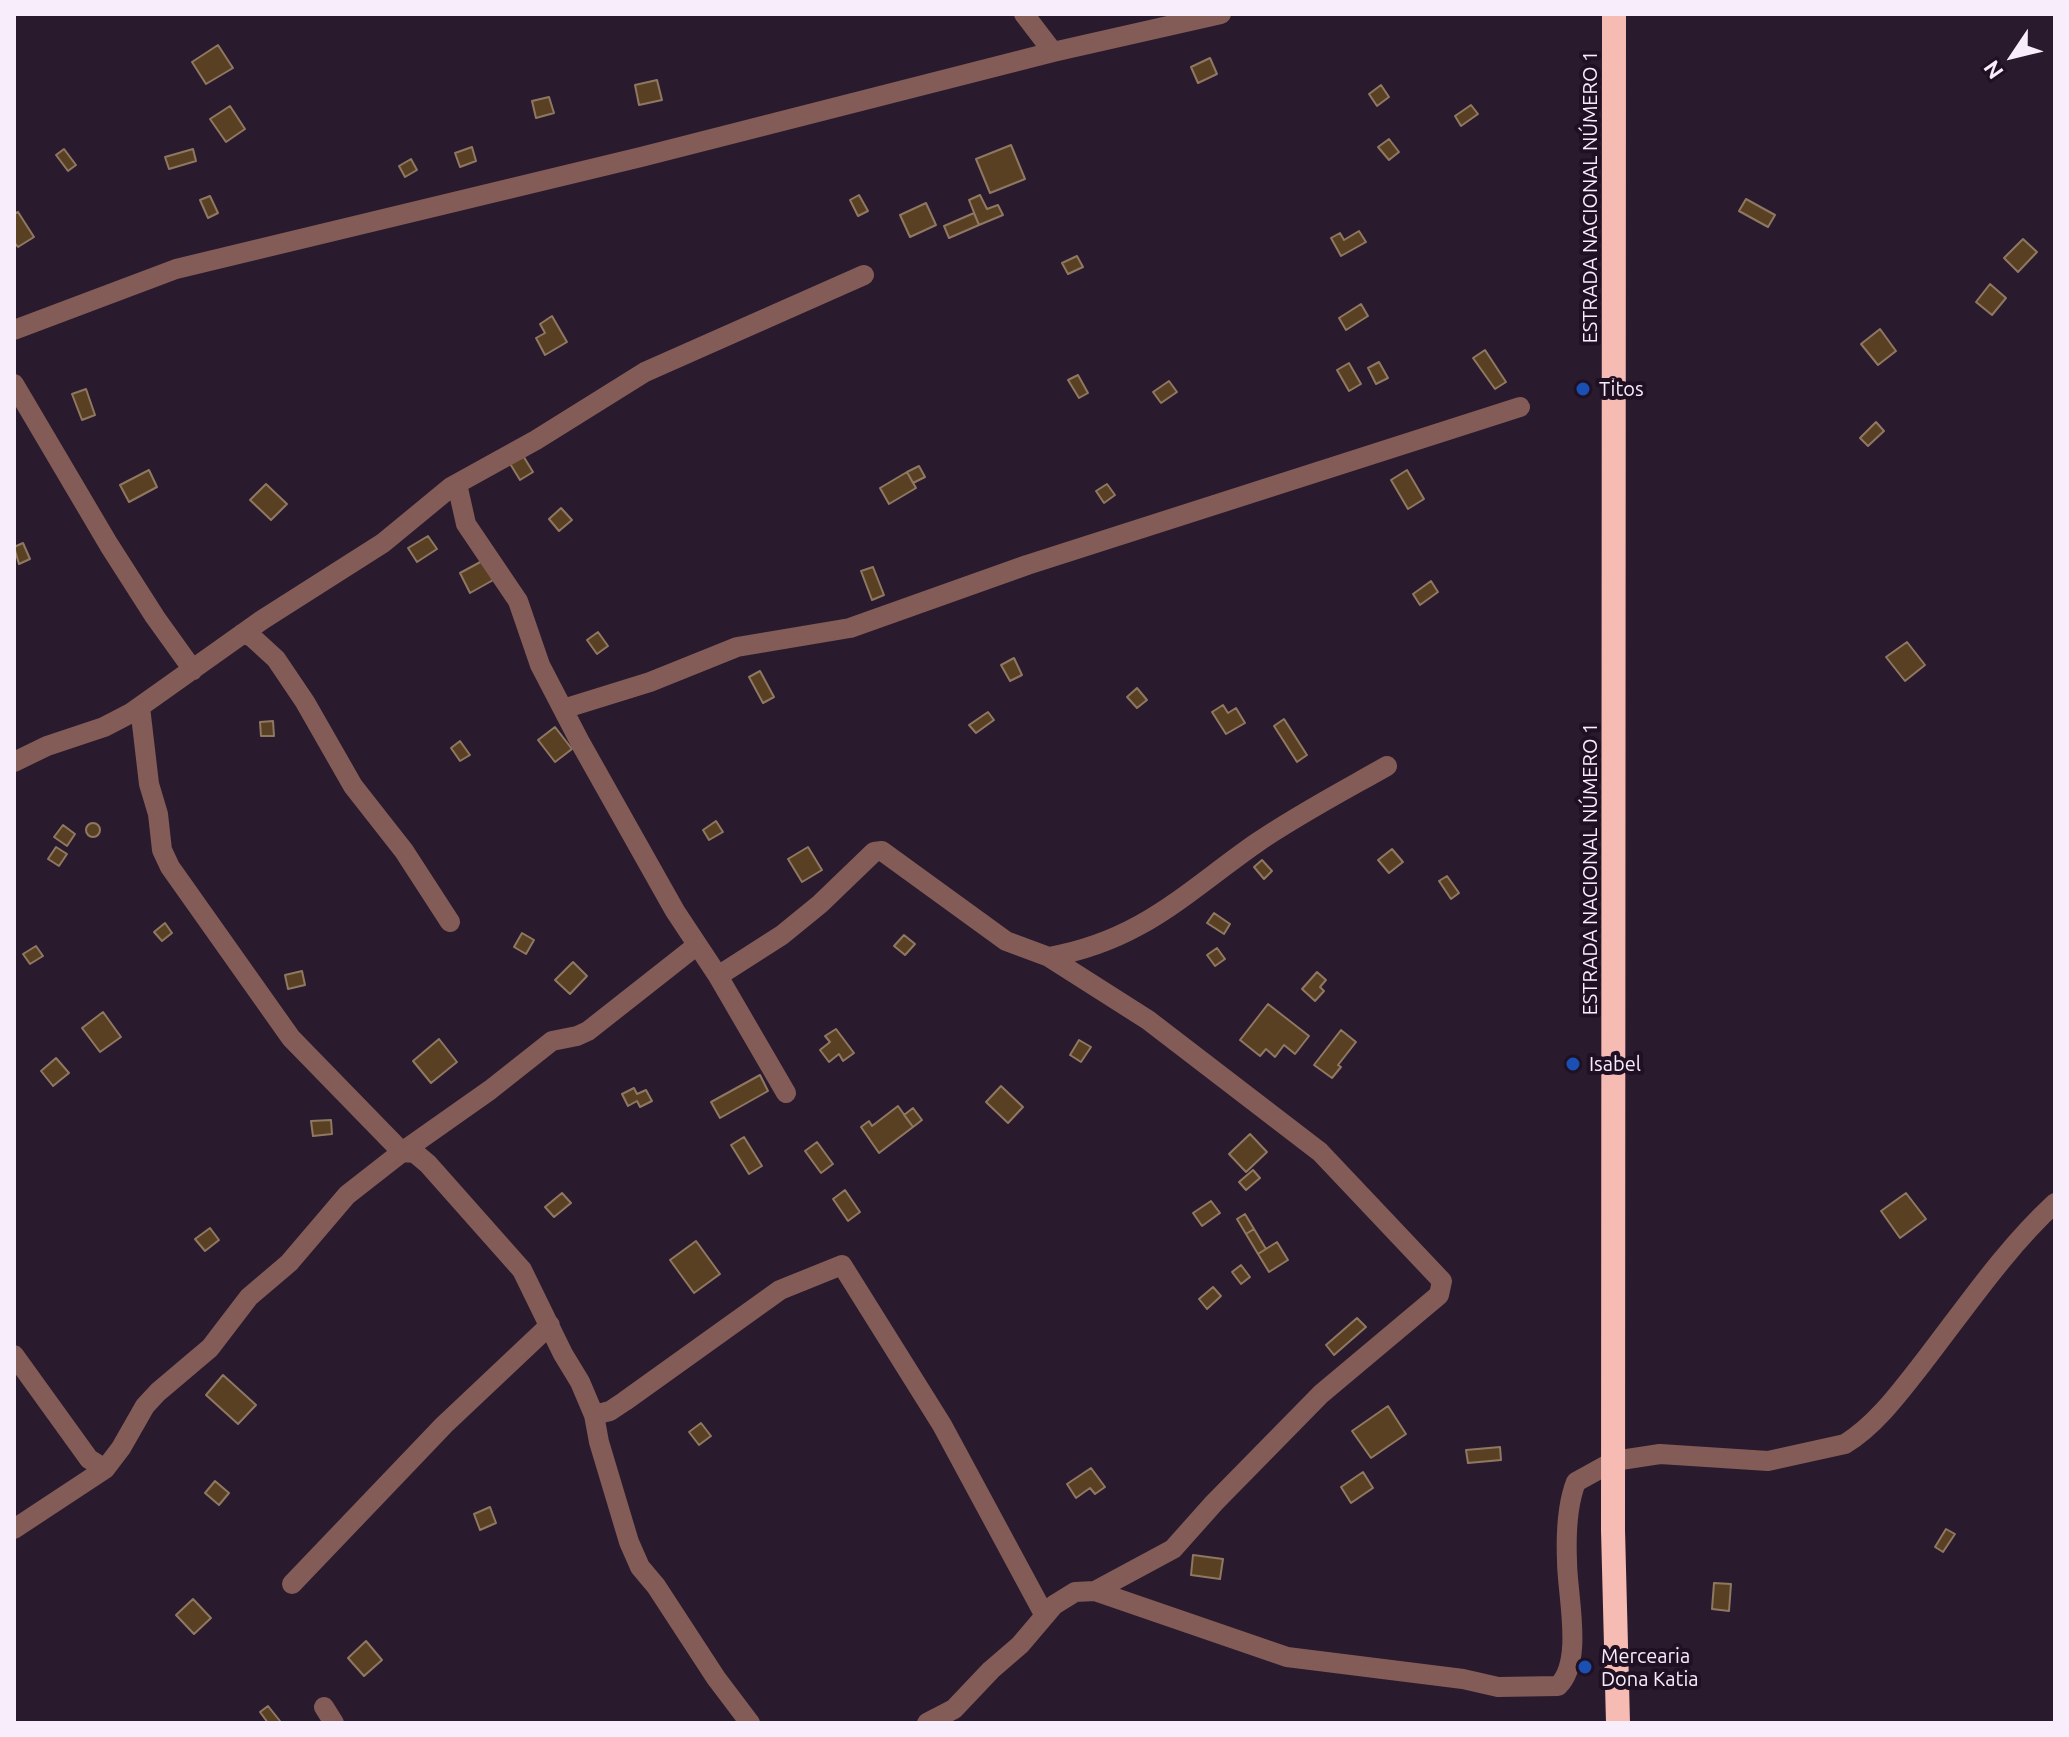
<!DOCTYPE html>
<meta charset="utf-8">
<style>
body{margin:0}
#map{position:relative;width:2069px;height:1737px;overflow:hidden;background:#2a1a2d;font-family:Ubuntu,sans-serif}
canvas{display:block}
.frame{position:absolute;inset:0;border:16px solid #f8edfb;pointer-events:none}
.north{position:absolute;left:1973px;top:16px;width:80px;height:80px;-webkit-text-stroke:6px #201023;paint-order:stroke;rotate:235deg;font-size:22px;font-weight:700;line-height:32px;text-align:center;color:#f8edfb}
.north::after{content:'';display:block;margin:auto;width:28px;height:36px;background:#f8edfb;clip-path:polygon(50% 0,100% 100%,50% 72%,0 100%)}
</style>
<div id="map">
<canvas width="2069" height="1737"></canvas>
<div class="frame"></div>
<div class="north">N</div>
</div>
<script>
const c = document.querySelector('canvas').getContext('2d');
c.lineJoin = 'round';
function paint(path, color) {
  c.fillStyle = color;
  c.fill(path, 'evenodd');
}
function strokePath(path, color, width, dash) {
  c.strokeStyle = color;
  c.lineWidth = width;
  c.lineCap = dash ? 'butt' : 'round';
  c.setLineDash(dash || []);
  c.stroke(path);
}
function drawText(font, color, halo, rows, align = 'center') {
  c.font = font + ' Ubuntu,sans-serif';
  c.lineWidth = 8;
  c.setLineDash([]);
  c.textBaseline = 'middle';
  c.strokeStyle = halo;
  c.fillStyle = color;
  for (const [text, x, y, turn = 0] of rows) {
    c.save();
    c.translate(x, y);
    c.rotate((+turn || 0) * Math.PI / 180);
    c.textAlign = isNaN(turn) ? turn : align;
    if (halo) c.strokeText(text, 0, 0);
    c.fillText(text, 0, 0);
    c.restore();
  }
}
const building = new Path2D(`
 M218,45l15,23 -27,16 -14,-22z
 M1210,58l7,16 -19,9 -7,-16z
 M657,80l5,20 -23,5 -4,-20z
 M1381,85l8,12 -12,9 -8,-12z
 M549,97l5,16 -18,5 -4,-17z
 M1471,105l7,9 -17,12 -6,-10z
 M230,106l15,23 -19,13 -16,-23z
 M1389,139l10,13 -10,8 -11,-13z
 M1011,145l14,34 -35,14 -14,-34z
 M472,147l4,14 -16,6 -5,-14z
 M64,149l12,16 -8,6 -12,-16z
 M193,149l3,12 -27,8 -4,-12z
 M411,159l6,11 -12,7 -6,-11z
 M859,195l9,16 -10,5 -8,-16z
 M980,195l7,14 11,-4 5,10 -24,10 -10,-25z
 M210,196l8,17 -10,5 -8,-18z
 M1746,199l29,16 -7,12 -29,-16z
 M926,203l10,22 -26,12 -10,-22z
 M18,212l16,25 -16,10 -4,-5v-28z
 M974,213l5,12 -30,13 -5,-12z
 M1359,231l7,11 -25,14 -10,-18 9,-5 4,7z
 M2023,239l14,13 -19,20 -14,-14z
 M1077,256l6,11 -15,7 -6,-11z
 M1990,284l16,14 -14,17 -16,-13z
 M1361,304l7,12 -22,14 -7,-12z
 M552,316l15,26 -22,13 -9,-17 9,-5 -5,-9z
 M1880,329l16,22 -18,14 -17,-21z
 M1485,350l21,32 -11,7 -22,-31z
 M1379,362l9,16 -12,6 -8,-16z
 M1349,363l12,21 -12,7 -12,-21z
 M1078,375l10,18 -9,5 -11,-18z
 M1169,381l8,11 -16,11 -8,-11z
 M86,389l9,26 -13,5 -10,-26z
 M1876,422l8,9 -16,15 -8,-8z
 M522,454l11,18 -13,8 -11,-18z
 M919,466l6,11 -12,6 -6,-11z
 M149,470l8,17 -28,15 -9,-17z
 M1407,470l17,29 -16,10 -17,-29z
 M907,472l9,16 -27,16 -9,-16z
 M266,484l21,20 -16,16 -21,-20z
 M1107,484l8,11 -11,8 -8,-12z
 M561,508l11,12 -13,11 -10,-12z
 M428,536l9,13 -20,13 -9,-14z
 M23,543l7,16 -11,5 -5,-17z
 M484,560l11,19 -25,14 -10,-20z
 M873,567l11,28 -12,5 -11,-29z
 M1431,581l7,11 -18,13 -7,-11z
 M598,632l10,14 -11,8 -10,-14z
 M1907,642l18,23 -20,16 -19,-24z
 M1014,658l8,17 -12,6 -9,-16z
 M760,671l14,26 -11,6 -14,-26z
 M1137,688l10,12 -10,8 -10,-11z
 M1223,705l5,8 8,-5 9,15 -19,11 -14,-22z
 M988,712l6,8 -18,13 -7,-8z
 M1284,719l23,36 -10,7 -23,-36z
 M273,721l1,15h-13l-1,-14z
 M555,727l17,22 -17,13 -17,-22z
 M460,741l10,14 -10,6 -9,-13z
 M716,821l7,11 -14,8 -6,-10z
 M86 830a7 7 0 1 1 14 0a7 7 0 1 1-14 0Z
 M63,825l12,9 -8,12 -13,-9z
 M56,847l11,7 -8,12 -11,-7z
 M808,847l14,23 -20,12 -14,-23z
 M1392,849l11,13 -14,11 -11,-13z
 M1262,860l10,11 -8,8 -10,-12z
 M1447,876l12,17 -8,6 -12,-18z
 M1214,913l16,11 -6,10 -17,-11z
 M165,923l7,10 -10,8 -8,-9z
 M522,933l12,7 -8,14 -12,-7z
 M904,935l11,9 -10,11 -11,-9z
 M36,946l7,10 -13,8 -7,-10z
 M1217,948l8,11 -10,7 -8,-11z
 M573,962l14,14 -17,18 -15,-14z
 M302,971l3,14 -17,4 -3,-14z
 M1317,972l9,8 -6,7 4,4 -9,10 -13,-12z
 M1268,1004l41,32 -14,18 -11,-9 -9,12 -9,-8 -6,7 -20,-16z
 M103,1012l18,25 -21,15 -18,-24z
 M836,1029l18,24 -11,8 -4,-7 -10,8 -9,-12 10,-8 -5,-6z
 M1341,1030l15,12 -18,23 3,2 -9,11 -18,-13z
 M439,1039l18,23 -26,21 -18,-22z
 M1079,1040l12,7 -10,15 -11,-7z
 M56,1058l13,15 -16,13 -12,-15z
 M760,1075l8,16 -48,27 -9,-16z
 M1001,1086l22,21 -15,16 -22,-21z
 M634,1088l3,6 9,-4 6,11 -12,6 -3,-6 -9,5 -6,-12z
 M898,1106l15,21 -34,26 -18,-26 8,-6 3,5z
 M913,1108l9,12 -9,7 -9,-12z
 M331,1120l1,14 -19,2 -2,-15z
 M1250,1134l17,18 -21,20 -17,-18z
 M744,1137l18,29 -13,8 -18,-29z
 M817,1142l16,22 -12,9 -16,-22z
 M1253,1170l7,8 -14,12 -7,-8z
 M845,1190l15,22 -12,9 -15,-22z
 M562,1193l9,10 -17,14 -9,-10z
 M1906,1193l20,26 -26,19 -19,-27z
 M1211,1201l9,12 -18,13 -9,-13z
 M1245,1214l9,15 -8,5 -9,-15z
 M210,1228l9,12 -14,11 -10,-12z
 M1254,1229l12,20 -8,5 -12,-20z
 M696,1241l24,33 -26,19 -24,-33z
 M1277,1242l11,18 -19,12 -11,-18z
 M1241,1265l9,12 -9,7 -9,-12z
 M1213,1287l8,9 -14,13 -8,-10z
 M1357,1318l9,9 -32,28 -8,-10z
 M223,1375l33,30 -18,19 -32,-29z
 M1388,1406l18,28 -35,24 -19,-27z
 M701,1423l10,13 -12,9 -10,-13z
 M1500,1447l1,13 -33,3 -2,-13z
 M1091,1468l14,19 -10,7 -5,-6 -14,10 -9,-14z
 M1363,1472l10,16 -22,15 -10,-16z
 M215,1481l14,12 -10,12 -14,-12z
 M490,1507l6,16 -16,7 -6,-16z
 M1946,1529l9,5 -12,18 -8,-5z
 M1193,1555l30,4 -3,20 -29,-4z
 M1714,1583l17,1 -2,27 -17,-2z
 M193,1599l18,19 -17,16 -18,-19z
 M366,1641l16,19 -18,16 -16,-18z
 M268,1706l12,15 -3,2h-9l-8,-11z`);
paint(building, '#5a4023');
strokePath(building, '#8e7862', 2);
strokePath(new Path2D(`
 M1024,14l29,38
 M14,330l162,-61 465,-112 412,-105 168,-38
 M14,384l95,161 46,72 38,53
 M457,484l9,40 52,77 22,64 41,79 94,167 43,65 68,117
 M243,633l9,4 24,22 29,43 48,84 51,65 46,71
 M140,707l9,77 9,30 4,36 8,17 121,171 111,114 13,1 13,11 94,106 41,84 17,28 14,33 5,27 30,100 11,25 16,19 60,92 34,45
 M563,709l87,-27 87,-35 113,-19 177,-63 493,-158
 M14,762l33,-16 57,-19 27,-14 131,-93 121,-77 68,-56 85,-47 109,-68 219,-97
 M1049,957c91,-16 135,-63 206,-113 42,-29 88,-53 132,-78
 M718,976l64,-41 38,-31 54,-52 8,-1 124,90 43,16 99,63 172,132 122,129 -3,14 -118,99 -107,109 -41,46 -78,42
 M14,1355l75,104 16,10
 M594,1415l16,-4 15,-10 155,-111 62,-25 100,160 103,191
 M14,1529l91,-60 16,-21 24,-42 13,-14 52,-44 39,-51 40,-34 58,-68 55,-43 88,-62 62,-49 25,-5 11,-5 108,-85
 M292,1584l152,-159 106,-100
 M324,1707l10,16
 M927,1723l27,-14 37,-39 29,-25 34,-40 21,-13 20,-1 192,66 176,22 35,8 60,-1c26,-25 9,-91 9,-125 -1,-25 0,-56 9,-79l38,-21 46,-7 108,7 77,-17c31,-19 55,-52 77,-80 42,-54 82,-114 133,-161`), '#835c57', 20);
strokePath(new Path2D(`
 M1614,14l-1,1516 5,193`), '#f6bbb3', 24);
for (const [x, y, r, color] of [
 [1583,389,8,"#1a4fb4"],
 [1573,1064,8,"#1a4fb4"],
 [1585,1667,8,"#1a4fb4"]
]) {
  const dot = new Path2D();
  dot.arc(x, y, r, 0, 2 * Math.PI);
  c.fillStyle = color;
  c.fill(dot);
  strokePath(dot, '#201023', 3);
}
drawText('20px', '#f8edfb', '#201023', [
 ["ESTRADA NACIONAL NÚMERO 1",1590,197,-90],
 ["ESTRADA NACIONAL NÚMERO 1",1590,869,-90]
]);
drawText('20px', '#f8edfb', '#201023', [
 ["Titos",1599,389],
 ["Isabel",1589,1064],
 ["Mercearia",1601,1656],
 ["Dona Katia",1601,1679]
], 'left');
</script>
